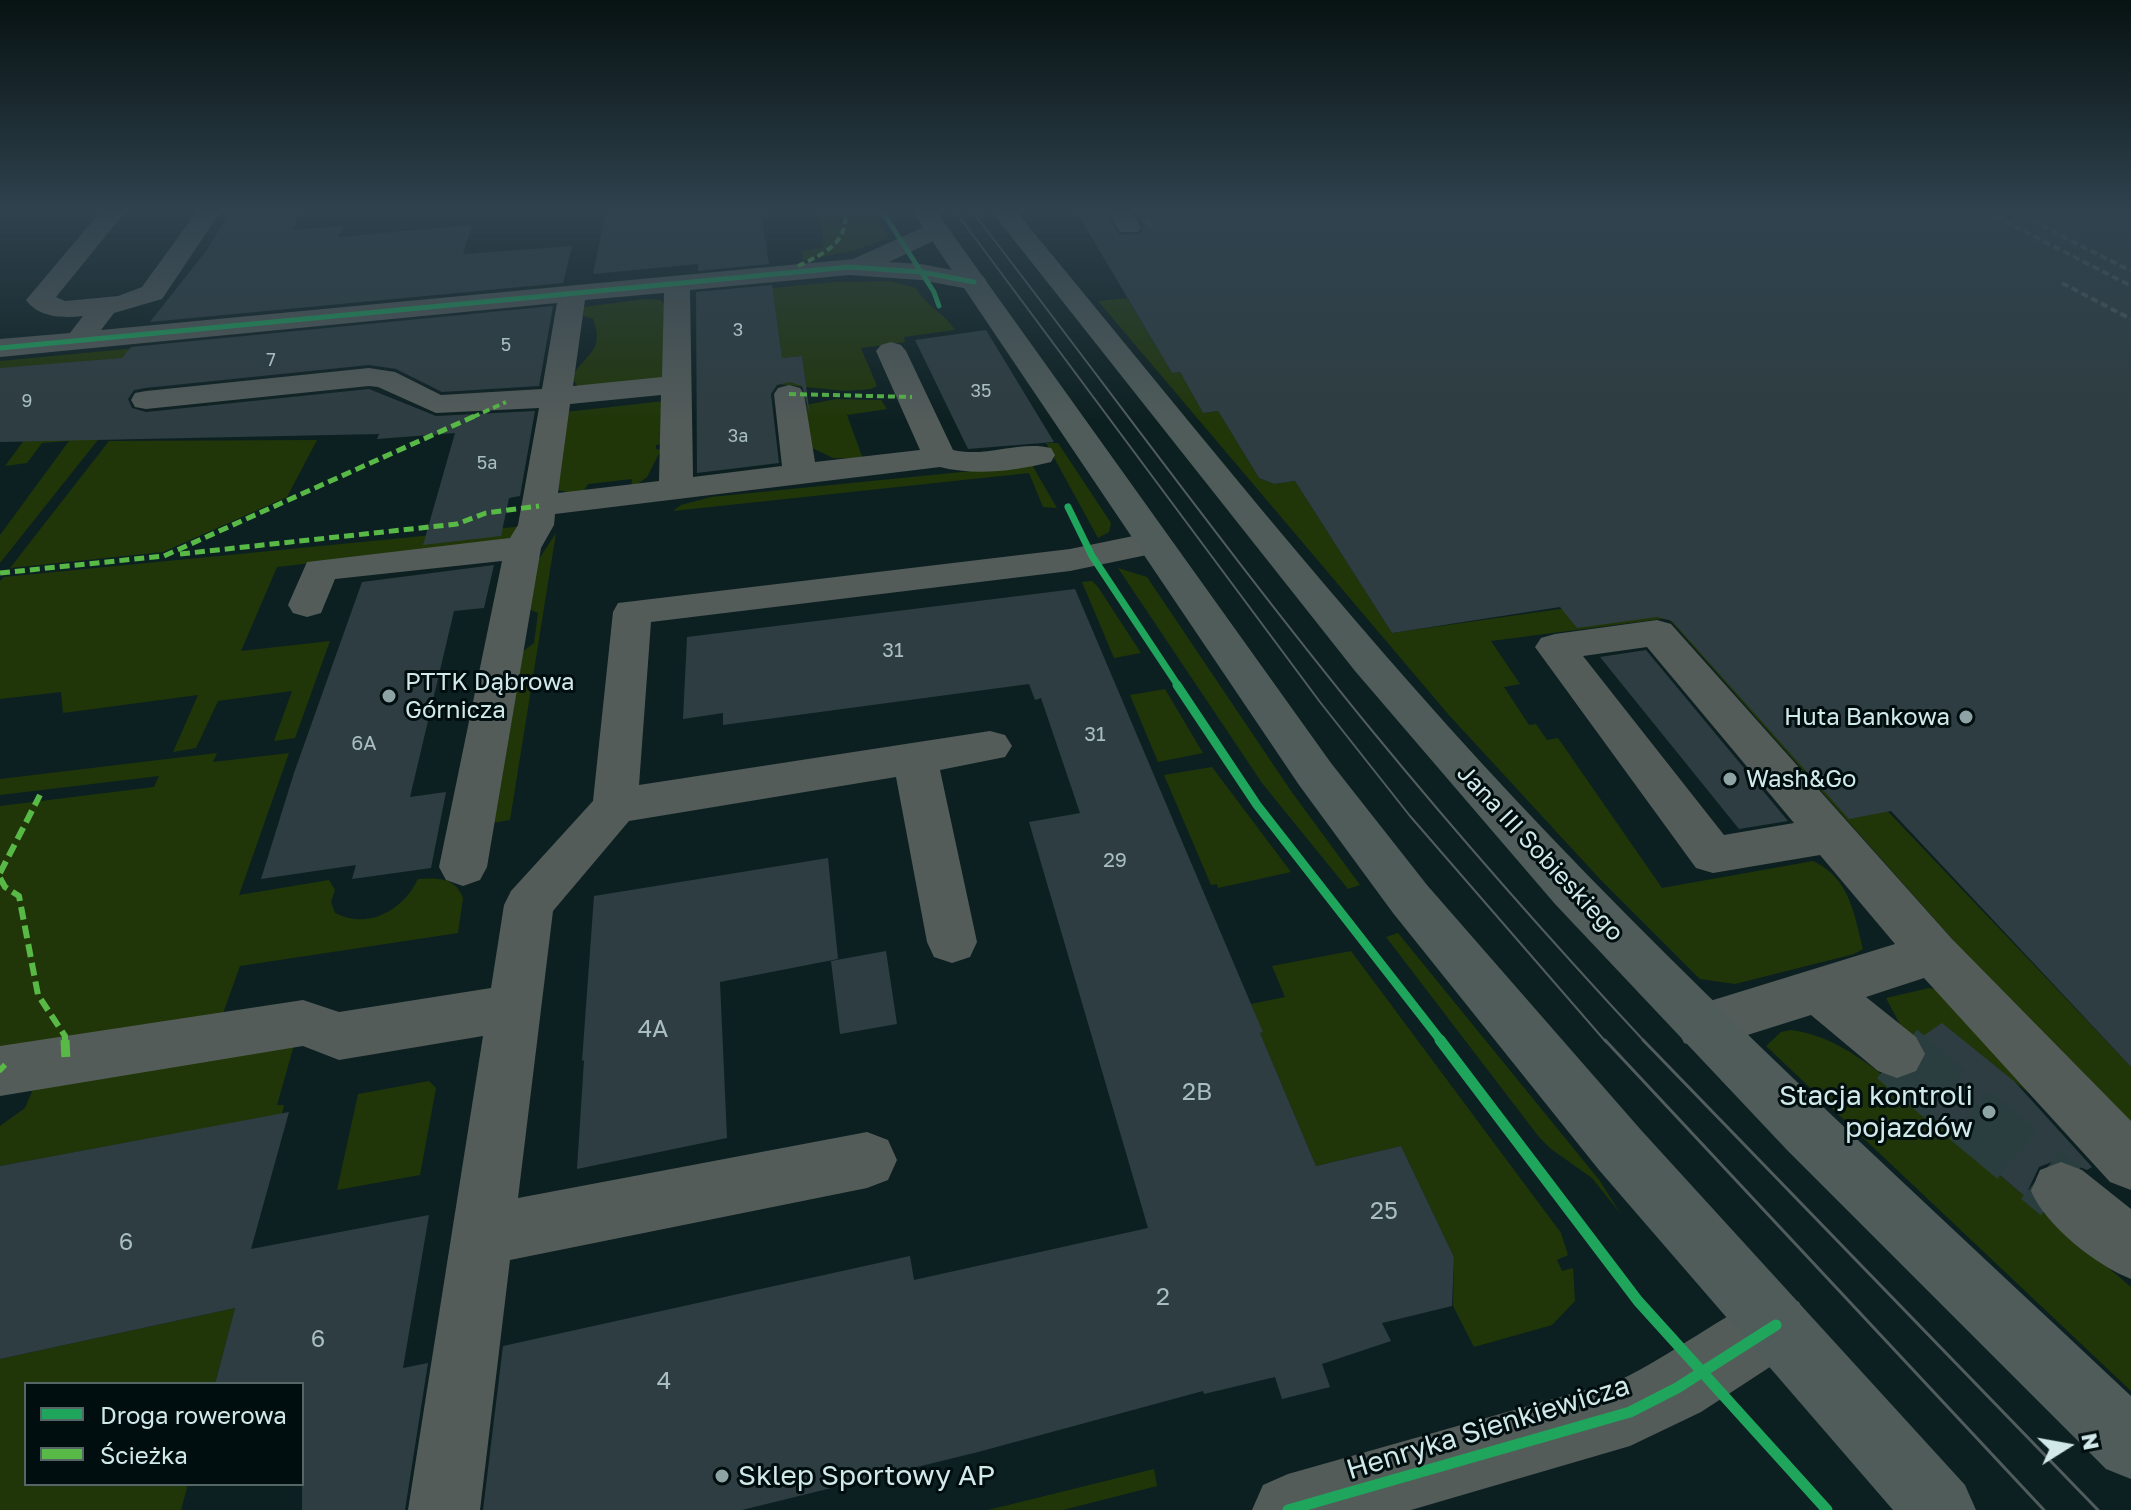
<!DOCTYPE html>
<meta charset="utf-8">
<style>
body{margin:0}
#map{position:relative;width:2131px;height:1510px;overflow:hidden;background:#0d2021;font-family:"Golos Text",sans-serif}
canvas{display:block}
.legend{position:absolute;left:24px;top:1382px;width:280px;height:104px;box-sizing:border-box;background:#010e0f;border:2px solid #556667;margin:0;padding:10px 14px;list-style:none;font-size:24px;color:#d2e9ea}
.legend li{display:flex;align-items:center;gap:16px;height:40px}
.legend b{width:40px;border:2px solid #556667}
.north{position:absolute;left:2027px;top:1406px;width:80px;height:80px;-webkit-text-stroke:6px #010e0f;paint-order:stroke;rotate:79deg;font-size:22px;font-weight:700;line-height:32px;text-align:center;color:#d2e9ea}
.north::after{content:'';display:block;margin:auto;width:28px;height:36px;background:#d2e9ea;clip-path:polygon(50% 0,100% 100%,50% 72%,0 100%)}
</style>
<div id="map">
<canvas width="2131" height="1510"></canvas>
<ul class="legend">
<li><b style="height:10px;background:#20a55d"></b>Droga rowerowa</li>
<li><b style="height:10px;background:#58b947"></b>Ścieżka</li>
</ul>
<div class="north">N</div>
</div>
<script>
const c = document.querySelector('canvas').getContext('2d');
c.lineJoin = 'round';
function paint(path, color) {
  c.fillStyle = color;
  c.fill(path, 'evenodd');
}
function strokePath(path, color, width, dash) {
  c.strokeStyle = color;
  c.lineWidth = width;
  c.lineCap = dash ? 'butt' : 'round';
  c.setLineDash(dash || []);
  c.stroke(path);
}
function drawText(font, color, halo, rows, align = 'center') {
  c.font = font + ' "Golos Text",sans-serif';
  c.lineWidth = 6;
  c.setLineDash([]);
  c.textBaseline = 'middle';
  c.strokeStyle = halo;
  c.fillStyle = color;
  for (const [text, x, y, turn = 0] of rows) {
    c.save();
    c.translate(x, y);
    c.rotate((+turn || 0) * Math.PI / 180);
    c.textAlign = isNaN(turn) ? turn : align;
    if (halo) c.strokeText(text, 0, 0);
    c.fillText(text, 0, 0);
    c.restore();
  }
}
paint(new Path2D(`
 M819,211h53l17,27 -36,13 -50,9 -1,-9 22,-4z
 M837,282l53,-1 26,7c11,19 27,24 39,42l-51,7 1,5 -44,6 16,38 -6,3 -26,2 -78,-8 38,-4 -3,-23 -38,4 17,-8 -8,-58 -76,1z
 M1127,298l45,75 8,-1 23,41 15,-2 41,67 15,6 21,-3 97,152 287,-41 452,475v58l-147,-150 -316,-357 -177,23 29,43 -16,3 25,38 7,-1 11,16 11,-2 104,150 151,-27c37,17 41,53 50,88l-9,5 -119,30 -35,-5 -101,-101 -151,-164 -350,-413z
 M645,299l16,1 4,6 4,64 -7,8 -83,11 -7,-12c11,-21 34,-26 21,-58l-10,-3 1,-9z
 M157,346l-56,90 -101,127v-28l69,-94 -27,2 -15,20 -22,3 77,-104 -82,10v-11z
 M836,399l45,1 6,9 -40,6 16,44 -30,-1 -23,-11 -4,-42z
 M664,401l-2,43 -6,1v4l5,1 -14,27 -16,12 1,-10 -44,5 -7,11 -23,-5 8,-78z
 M317,440l-30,57 -124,55 -153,16 99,-127z
 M1046,443h12l53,80 -2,9 -11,6z
 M1032,465l25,43 -14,-1 -14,-34 -356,38 8,-6 30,-8z
 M525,526l-19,15 -229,26 -36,84 89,-10 -35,97 -21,3 18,-50 -74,10 -22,47 -23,4 25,-57 -135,18 -2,-21 -61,7v-118l4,-4z
 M556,533l-46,287 -18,3 30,-171 12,-9 4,-30 -9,-4 8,-47z
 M1118,568l29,9 144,214 69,94 -12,4 -86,-106z
 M1092,581l6,6 43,66 -27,5 -32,-76z
 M1165,689l38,64 -45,9 -28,-67z
 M217,753l-4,9 76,-9 -50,142 90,-15 6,10 -4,12 4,11c32,17 68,-2 83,-34 20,-1 37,-2 45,19l-5,35 -218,33 -19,53 -221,38v-251l154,-19 5,-11 -159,19v-16z
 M1212,767l79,105 -73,16 -1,-4 -6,1 -47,-110z
 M1398,933l202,248 20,32 -28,-35 -41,-29 -12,-12 -153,-200z
 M1351,951l210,282 7,22 -11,5 5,11 11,-3 2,33 -23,24 -78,22 -21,-41 1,-49 -53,-111 -85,20 -56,-133 2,-1 -11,-28 34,-7 -13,-31z
 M1929,988l13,3 165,164 -165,-131 -31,21 -25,-47z
 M1791,1030c34,5 56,19 84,39l256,218v104l-365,-345 15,-14z
 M296,1038l-19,67h7l-2,9 -282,52v-40l25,-18 11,-26z
 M429,1081l7,7 -16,87 -83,15 21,-96z
 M235,1308l-20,76h-189v100h162l-7,26h-181v-151z
 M1154,1469l3,17 -94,24h-75z`), '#203608');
paint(new Path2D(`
 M231,211h70l-9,19 51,-4 -5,11 134,-12 -9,29 109,-8 -9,37 -413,39 56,-71z
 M663,211h98l8,53 -71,7v-7l-105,10 12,-58z
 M1076,211h28l16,24 21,-1 3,-9 -9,-14h996v856l-240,-256 -42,8 -177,-198 -15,-4 -80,11 -17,-21 -168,26 -97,-152 -21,3 -15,-6 -41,-67 -15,2 -23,-41 -8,1z
 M772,285l10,73 20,-2 8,59 -8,-29 -12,-4 -13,3 -6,9 8,69 -82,10 -1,-181z
 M553,306l-14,80 -97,6 -46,-23 -27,-4 -224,23 -11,2 -6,9 4,9 14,4 223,-23 67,27 99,-5 -15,85 -11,2 -8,38 -78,9 32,-112 -78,6 2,-5 -379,8v-74l122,-10 9,-11z
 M986,330l68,112 -86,7 -53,-109z
 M494,565l-10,43 -30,3 -44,186 36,-5 -15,76 -79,11 4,-14 -95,14 33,-106 68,-191z
 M1075,589l176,415 12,28 -3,1 56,133 85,-20 53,111 -2,49 -70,17 9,18 -69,23 8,23 -48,12 -7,-22 -71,17 -1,-3 -225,61 -236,58h-259l20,-164 407,-90 4,24 234,-52 -119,-406 51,-9 -39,-115 -6,2 -6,-16 -306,41v-12l-40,6 4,-82z
 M1646,650l142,171 -49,8 -139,-172z
 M828,858l10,101 -118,23 7,156 -150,31 7,-109 -2,1 12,-165z
 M886,951l11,73 -57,10 -9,-73z
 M1942,1023l72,58 78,86 -5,3 -27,-11 -21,8 -11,23 8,16 -152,-130 14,5 21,-9 9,-17 -8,-17z
 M289,1112l-38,137 178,-34 -26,153 25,-5 -23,147h-103v-126h-87l20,-76 -235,51v-193z`), '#2e3d41');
strokePath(new Path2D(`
 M1897,1054l164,137`), '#2b3e3f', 63, [63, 31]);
paint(new Path2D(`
 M101,211h25l-70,86 9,4 53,-5 24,-9 55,-76h24l-59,88 -48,14 -13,17 752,-71 75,-34h18l3,5 -3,5 -57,27 32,2 62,12 4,6 -4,6 -9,2 -53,-10 -72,-5 -159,15 3,187 89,-11 -8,-72 4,-6 11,-3 11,3 4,6 11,68 105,-12 -44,-99 5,-6 10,-3 10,3 5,6 47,99c33,8 66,-10 98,-2l4,7 -4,7c-37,9 -75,14 -111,5l-385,47 -1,11 -13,23 -54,319 -7,13 -17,6 -17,-6 -7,-13 63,-306 -167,18 -14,34 -14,4 -14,-4 -5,-8 19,-43 203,-24 8,-13 21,-117 -103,5 -58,-26 -9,-1 -223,23 -11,-2 -4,-7 4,-7 11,-2 223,-23 26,4 46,23 101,-6 15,-86 -557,54v-18l70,-6 13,-17c-20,2 -44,2 -57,-16zM664,293l-2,84 -89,9 12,-86zM661,395l-2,86 -101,12 12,-89z
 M1107,211h24l10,16 -3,5h-18z
 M1153,532l13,3 5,8 -5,8 -96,20 -419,51 -12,163 351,-54 15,4 7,11 -7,11 -65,13 37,172 -7,15 -18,6 -18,-6 -7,-15 -31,-165 -267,44 -76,90 -35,287 349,-66 21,8 9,20 -9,20 -21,8 -357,72 -30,250h-72l75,-474 -144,24 -36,-14 -303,50v-50l303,-46 36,12 152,-24 13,-83 7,-14 82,-90 20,-189 5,-9 452,-54z
 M1657,620l14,4 281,315 179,182v69l-21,-8 -186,-204 -58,19 50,40 9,17 -9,17 -19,7 -19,-7 -67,-56 -108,34 -19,-6 -8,-17 8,-17 211,-65 -75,-89 -107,18 -17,-5 -161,-221 6,-9 14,-4zM1647,647l147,176 -70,12 -141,-179z
 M2061,1162l21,8 49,39v70c-35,-14 -85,-53 -100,-88l9,-21z
 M1776,1292l23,10 10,23 -10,23 -98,64 -71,34 -219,64h-159l11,-25 25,-11 332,-94c54,-26 101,-65 156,-88z`), '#545c5a');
paint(new Path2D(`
 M912,211h24l395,552 96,122 214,245 324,355 11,25h-83l-294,-340 -206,-257 -94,-128z
 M991,211h25c164,198 323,400 498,587 196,209 409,402 617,598v83l-25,-10 -319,-319 -232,-246 -200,-233z`), '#505c5a');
strokePath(new Path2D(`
 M955,211l365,491 90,114 196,226
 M972,211c134,174 263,352 402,522 87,106 178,209 271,309`), '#515c5c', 2);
strokePath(new Path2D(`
 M1605,1040l439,470
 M1643,1040l455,470`), '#515c5c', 3);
strokePath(new Path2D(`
 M1141,211l13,19
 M1985,211l146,75
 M2012,211l119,60
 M2062,283l69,36`), '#515c5c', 4, [7, 4]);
strokePath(new Path2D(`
 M798,266c25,-12 51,-23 47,-55
 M789,394l123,3
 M473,417l33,-15`), '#58b947', 4, [7, 4]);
strokePath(new Path2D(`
 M180,554l277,-30 29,-11 53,-7
 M0,573l164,-17 313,-141`), '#58b947', 5, [10, 5]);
strokePath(new Path2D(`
 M0,873l40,-78
 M0,878l5,9 14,9 19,99 27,41v6`), '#58b947', 6, [13, 6]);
strokePath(new Path2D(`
 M65,1040l1,20
 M0,1066l4,4`), '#58b947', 9, [17, 9]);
strokePath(new Path2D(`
 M882,211l52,81 5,14
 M0,348l849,-81 72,5 53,10`), '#20a55d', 5);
strokePath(new Path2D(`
 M1068,507l24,49 87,131`), '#20a55d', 7);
strokePath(new Path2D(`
 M1177,685l80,120 185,237`), '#20a55d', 9);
strokePath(new Path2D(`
 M1440,1040l198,261 189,209
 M1288,1510l342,-98 47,-24 99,-63`), '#20a55d', 11);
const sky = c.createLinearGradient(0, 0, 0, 423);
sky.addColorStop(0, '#071212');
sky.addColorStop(0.5, '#2f424e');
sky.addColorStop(1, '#2f424e00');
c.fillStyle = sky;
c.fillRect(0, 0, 2131, 423);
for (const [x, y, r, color] of [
 [389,696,8,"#8da3a4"],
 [1966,717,8,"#8da3a4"],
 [1730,779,8,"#8da3a4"],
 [1989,1112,8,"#8da3a4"],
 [722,1476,8,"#8da3a4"]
]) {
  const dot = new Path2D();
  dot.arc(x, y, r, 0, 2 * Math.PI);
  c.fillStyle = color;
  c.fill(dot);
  strokePath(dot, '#010e0f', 3);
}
drawText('18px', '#a9bec0', null, [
 ["3",738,330],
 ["5",506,345],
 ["7",271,360],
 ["35",981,391],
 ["9",27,401],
 ["3a",738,436],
 ["5a",487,463]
]);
drawText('20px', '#a9bec0', null, [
 ["31",893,651],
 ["31",1095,735],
 ["6A",364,744],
 ["29",1115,861]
]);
drawText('24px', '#d2e9ea', '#010e0f', [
 ["PTTK Dąbrowa",405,682],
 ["Górnicza",405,710],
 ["Huta Bankowa",1950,717,"right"],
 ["Wash&Go",1746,779]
], 'left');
drawText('24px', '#d2e9ea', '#010e0f', [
 ["Jana III Sobieskiego",1540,853,47]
]);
drawText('24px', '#a9bec0', null, [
 ["4A",653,1029],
 ["2B",1197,1092],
 ["25",1384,1211],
 ["6",126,1242],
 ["2",1163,1297],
 ["6",318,1339],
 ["4",664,1381]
]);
drawText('28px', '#d2e9ea', '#010e0f', [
 ["Stacja kontroli",1973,1096],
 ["pojazdów",1973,1128],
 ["Sklep Sportowy AP",738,1476,"left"]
], 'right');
drawText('28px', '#d2e9ea', '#010e0f', [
 ["Henryka Sienkiewicza",1488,1428,-17]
]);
</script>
